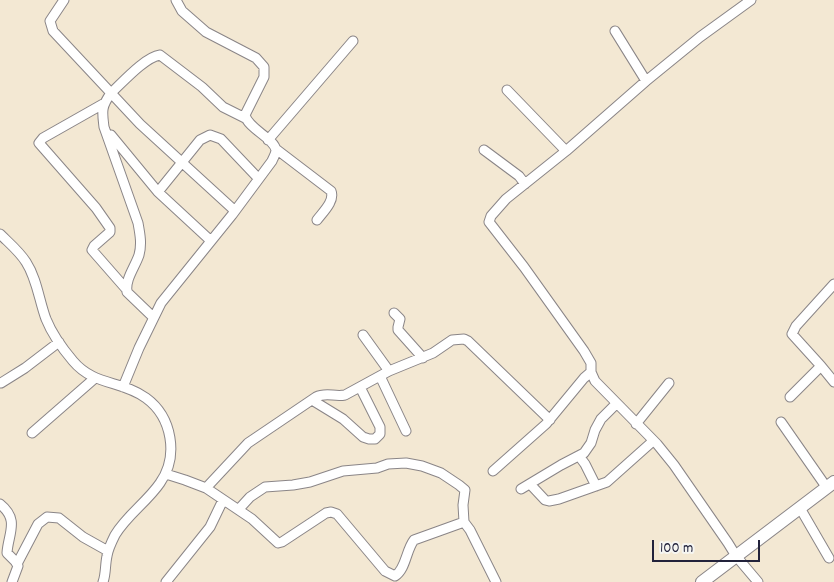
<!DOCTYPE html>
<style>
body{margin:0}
#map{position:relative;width:834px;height:582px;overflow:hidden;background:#f3e8d3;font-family:Dekko,sans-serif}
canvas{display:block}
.scale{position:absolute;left:652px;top:540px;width:108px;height:22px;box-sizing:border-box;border:2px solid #22223b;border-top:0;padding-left:6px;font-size:15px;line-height:18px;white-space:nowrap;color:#22223b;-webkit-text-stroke:4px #f6f6f2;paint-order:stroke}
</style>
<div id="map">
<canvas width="834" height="582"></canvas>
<div class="scale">100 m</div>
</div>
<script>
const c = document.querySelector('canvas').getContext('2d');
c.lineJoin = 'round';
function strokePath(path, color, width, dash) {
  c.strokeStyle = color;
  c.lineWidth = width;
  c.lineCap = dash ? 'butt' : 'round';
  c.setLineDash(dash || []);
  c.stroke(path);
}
const minor = new Path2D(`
 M64,0l-14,21 3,10 58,62c11,-10 34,-36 49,-38l42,32 21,20 22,11
 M615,31l31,50 54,-44 51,-37
 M646,81l-80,70 -60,48 -15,17 -2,6 35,45 60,84 7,12v9l4,9 62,63 17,21 54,78 8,13 22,26
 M507,90l59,61
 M103,104l-60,34 -4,5 57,65 14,20v4l-16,14 -2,4 35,40
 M111,135l47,57 53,49
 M268,140l85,-99
 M276,149l55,42c4,10 -8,21 -14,29
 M484,150l35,26 6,8
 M158,192l42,-52 10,-5 11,4 37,39
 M0,234c9,9 19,17 26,28 11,17 13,38 20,57 6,15 16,29 27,42 21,25 48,19 73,37 26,19 33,58 14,85 -13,19 -33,32 -45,52 -3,6 -7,14 -8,21 -2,9 -1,18 -4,26
 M834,284l-38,42 -4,8 29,32 13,16
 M394,313l6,6 -2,8v3l25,28
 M153,317l-26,-25c-2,-13 8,-25 12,-37 3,-11 1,-21 -1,-32l-34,-96c-2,-16 -3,-20 7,-34l29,31 94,86
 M363,335l26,36
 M380,376l26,55
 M1,383l24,-15 34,-26
 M123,387l16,-39 22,-45 71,-88 40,-54c1,-3 4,-7 4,-11 -2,-12 -28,-21 -31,-35l19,-38v-10l-8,-9 -50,-26 -24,-21 -6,-11
 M790,397l31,-31
 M312,400l31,19 20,18 6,2h6l5,-5v-7l-20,-40
 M781,422l46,66
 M636,424l33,-41
 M32,433l63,-55
 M579,456l6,8 11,22
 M493,471l53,-47 38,-46 7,-6
 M166,474l19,6 21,8 46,31 26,24 4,-1 44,-29 5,-1 6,2 48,57 10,5c11,-7 11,-26 19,-36l50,-18 6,8 26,52
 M530,484l15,16 4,1 10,-2 48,-17 46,-41
 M206,488l42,-45 68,-46c10,-5 18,0 29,-2l44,-24 44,-18 19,-13 12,-1 4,2 82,79
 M521,489l40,-24 23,-12 7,-10 4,-13 6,-11 15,-15
 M0,504c20,16 8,30 7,49l8,8 3,5 -6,16
 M800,508l29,50
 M239,509l11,-12 15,-10 28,-2 17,-3 33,-11 34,-3 11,-4 18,-1 16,3 19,7 18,12 6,5 -2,15 1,17
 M17,564l21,-40 9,-7 12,1 24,19 25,14
 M166,582l44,-55 13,-27`);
const highway = new Path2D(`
 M702,582l132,-100`);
strokePath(minor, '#8a8587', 11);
strokePath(highway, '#8a8587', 14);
strokePath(minor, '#fff', 9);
strokePath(highway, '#fff', 12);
</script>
